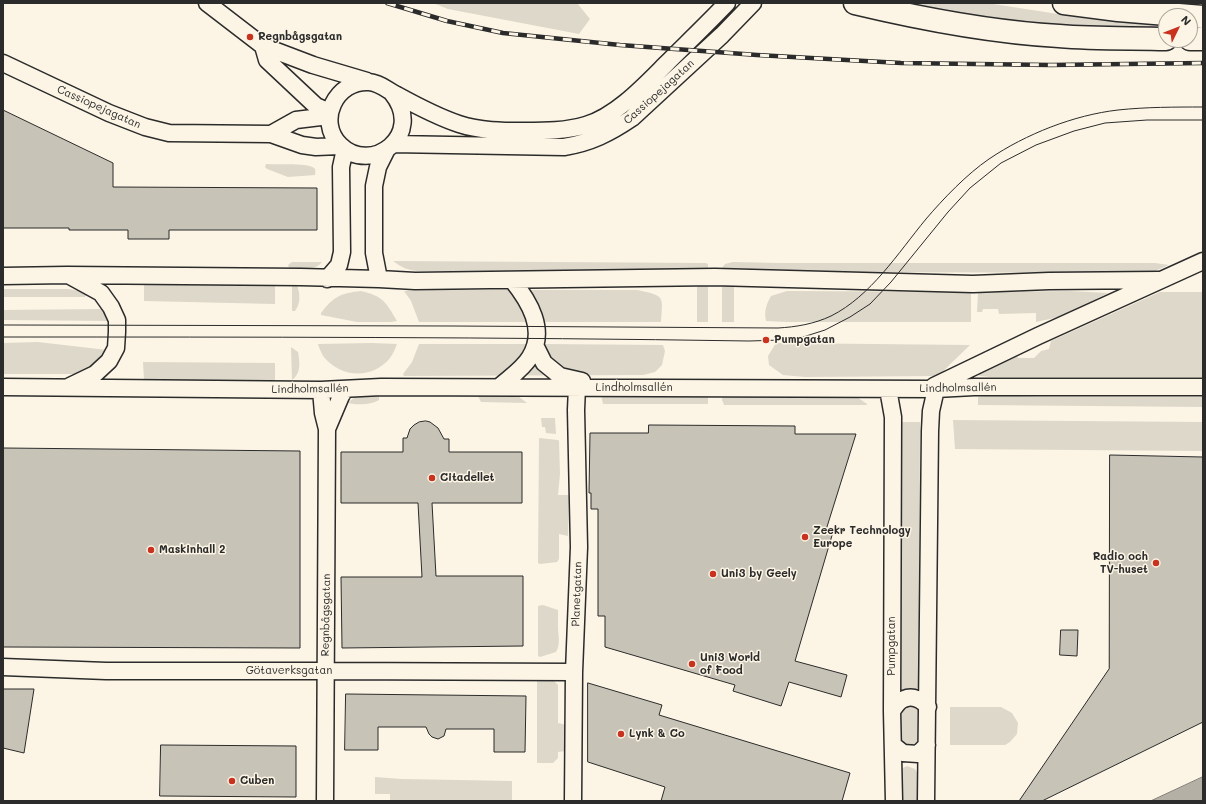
<!DOCTYPE html>
<meta charset="utf-8">
<style>
body{margin:0}
#map{position:relative;width:1206px;height:804px;overflow:hidden;background:#fcf5e5;font-family:Mali,sans-serif}
canvas{display:block}
.frame{position:absolute;inset:0;border:4px solid #2b2b2b;pointer-events:none}
.north{position:absolute;left:1158px;top:8px;width:40px;height:40px;box-sizing:border-box;background:#fcf5e5;border:1px solid #a8a49b;border-radius:50%;rotate:47deg;font-size:11px;font-weight:700;line-height:16px;text-align:center;color:#2b2b2b}
.north::after{content:'';display:block;margin:auto;width:14px;height:18px;background:#c8321e;clip-path:polygon(50% 0,100% 100%,50% 72%,0 100%)}
</style>
<div id="map">
<canvas width="1206" height="804"></canvas>
<div class="frame"></div>
<div class="north">N</div>
</div>
<script>
const c = document.querySelector('canvas').getContext('2d');
c.lineJoin = 'round';
function paint(path, color) {
  c.fillStyle = color;
  c.fill(path, 'evenodd');
}
function strokePath(path, color, width, dash) {
  c.strokeStyle = color;
  c.lineWidth = width;
  c.lineCap = dash ? 'butt' : 'round';
  c.setLineDash(dash || []);
  c.stroke(path);
}
function drawText(font, color, halo, rows, align = 'center') {
  c.font = font + ' Mali,sans-serif';
  c.lineWidth = 3;
  c.setLineDash([]);
  c.textBaseline = 'middle';
  c.strokeStyle = halo;
  c.fillStyle = color;
  for (const [text, x, y, turn = 0] of rows) {
    c.save();
    c.translate(x, y);
    c.rotate((+turn || 0) * Math.PI / 180);
    c.textAlign = isNaN(turn) ? turn : align;
    if (halo) c.strokeText(text, 0, 0);
    c.fillText(text, 0, 0);
    c.restore();
  }
}
paint(new Path2D(`
 M433,3h144l13,16 -11,15 -131,-25z
 M883,3h104l103,16 69,6v7l-145,-8z
 M266,164c9,1 45,-2 49,5 1,2 0,4 0,6l-27,2 -21,-8 -2,-2z
 M393,261l313,2 2,1v8l-291,-1c-10,-1 -16,-4 -24,-10z
 M292,262h30c-6,8 -20,8 -30,9l-4,-5 1,-2z
 M733,262l47,1h375l14,2 -14,6 -17,2 -288,-1h-65l-62,-1 -1,-3 3,-4z
 M144,283h131v21l-131,-3z
 M697,283h11v39h-11z
 M734,283v39h-12v-38z
 M292,284l5,1c3,9 4,18 -2,26h-3z
 M3,289h66l19,4 -3,4h-82z
 M433,290h204c28,6 26,5 24,32h-242l-8,-21 -7,-10z
 M361,291c22,5 25,11 36,30l-6,1h-34l-36,-7v-2c12,-16 20,-20 40,-22z
 M787,291l184,1v30h-184l-21,-1c-2,-10 0,-16 5,-25z
 M1069,291l39,2 -49,24 -23,5v-9l-37,1 -1,-5h-15l-1,3h-5l1,-20z
 M1160,292h43v85h-213l-10,-1 -3,-3 6,-18h34l1,3h16l7,-7 8,-2 2,-8z
 M103,309l6,12 -106,-1v-10z
 M38,342l69,8 -2,6 -16,13 -12,5h-74v-31z
 M372,343l25,1c-2,5 -4,10 -7,14 -18,22 -50,20 -67,-2 -2,-4 -4,-8 -5,-12z
 M776,343l194,2 -32,31 -133,1 -22,-2 -14,-10 -1,-9z
 M419,344h124l120,1 2,6 -3,14 -7,7 -12,3 -239,1 -1,-2 9,-12z
 M291,347l7,5c2,10 3,22 -6,28z
 M143,362l132,1v17h-131z
 M371,394l8,2v4c-8,5 -22,5 -31,3 6,-7 14,-8 23,-9z
 M481,394l30,1 7,1 9,7 -46,-1 -3,-6z
 M601,395h107v9h-105z
 M723,395l134,2 10,7v1h-143l-2,-5z
 M991,395l52,2h160v10l-225,-2v-8z
 M541,418h14l1,16 -10,-1 -1,-6h-3z
 M953,420l250,2v29l-248,-2z
 M900,422h20l-1,259v5l-6,7c-7,0 -10,-1 -14,-7z
 M539,438l19,2 1,1 1,33 -2,21h11l-1,41 -9,-2v25l-2,3 -17,2 -2,-1z
 M543,605l15,5c0,6 0,11 0,17 0,8 3,17 -2,25l-16,5 -2,-1v-50z
 M539,678l15,3 4,4v38l9,2 -1,26 -8,1v6l-5,5h-16v-82z
 M910,707h5l4,4 1,27 -2,4c-7,4 -11,5 -18,0l-1,-21 1,-9z
 M950,707h51l11,6 6,10 -1,11 -7,8 -5,3h-55z
 M907,766l8,3 5,8v24h-20v-29l3,-4z
 M375,777l27,2 110,2v20h-122v-7h-15z`), '#ded8ca');
const water = new Path2D(`
 M1203,777v24h-52z`);
paint(water, '#b4b0a5');
strokePath(water, '#7d7b74', 1);
const building = new Path2D(`
 M3,110l110,53v24l204,1v42h-148v9h-41v-9h-59v-2h-66z
 M426,421l4,1 8,6 6,11h5v13h73v51h-90l4,73h87v70l-181,2 -1,-71h81l-4,-74h-77v-51h62v-14h4l3,-9 4,-4 5,-3z
 M649,425l146,1v8h61l-30,96 7,2 -38,129 52,14 -6,22 -52,-15 -8,24 -48,-15 2,-6 -130,-38v-31h-7v-107h-7v-16h-2l1,-60h58z
 M3,448l297,3v197l-297,-1z
 M1110,455l93,2v265l-161,79h-23l90,-132z
 M1061,630h17l-1,26 -17,-1z
 M588,683l74,22 -3,10 191,58 -8,28h-181l4,-14 -77,-25z
 M3,689h31l-10,64 -21,-5z
 M346,694l180,2 -1,56h-31v-23h-48l-2,7 -6,3 -6,-2 -3,-3 -3,-7h-48v23h-33z
 M161,745l135,1v51l-136,-1z`);
paint(building, '#c8c3b7');
strokePath(building, '#2b2b2b', 1);
const street = new Path2D(`
 M207,3l56,43 50,19 54,16
 M263,46l4,14 49,46 14,6
 M3,63l106,50 36,14 24,6 102,1 31,11 14,2 24,-1
 M392,93c34,42 -21,83 -52,52 -24,-24 -4,-65 29,-63 12,1 19,9 28,13 20,11 41,22 62,29 21,7 44,7 65,7 21,0 42,0 62,-6 30,-9 58,-39 79,-60 21,-21 42,-41 62,-62
 M271,134l25,-14 33,-4
 M393,144l171,3c26,-4 46,-14 68,-29l90,-83 31,-32
 M3,276l64,-1 234,2 78,2 36,2 300,-4 258,7 76,-3 110,-1
 M327,279l12,-14 3,-13 -1,-85 4,-18
 M379,279l-5,-26v-67l4,-19 9,-18
 M536,347l8,16 16,13 22,5
 M70,386l25,-12 14,-13 7,-13 1,-16v-12l-6,-13 -10,-14 -31,-17
 M934,386l104,-50 165,-75
 M3,387l318,3 60,-3 555,2 38,-2h229
 M499,387c10,-9 24,-18 31,-30 17,-27 -1,-56 -18,-77
 M888,389l5,28 -1,294 2,90
 M321,390l2,23 4,16 -2,372
 M327,429l14,-33 4,-7
 M3,667l103,4h220l248,1
 M892,711c3,-4 6,-10 12,-12 9,-4 18,1 24,8
 M893,745l10,8 15,1 9,-9
 M573,801l1,-129 5,-125 -3,-137 1,-23
 M926,801l4,-370 1,-20 5,-22`);
const highway = new Path2D(`
 M855,3c67,16 135,29 204,33 36,3 72,2 107,3
 M1064,3l54,7 85,7
 M1190,39h13`);
strokePath(street, '#2b2b2b', 19);
strokePath(highway, '#2b2b2b', 25);
strokePath(street, '#fcf5e5', 16);
strokePath(highway, '#fcf5e5', 22);
strokePath(new Path2D(`
 M3,325l451,1 324,2c18,-1 36,-4 53,-12 40,-20 67,-63 95,-97 17,-20 41,-45 63,-60 37,-25 85,-44 129,-49 28,-3 57,-3 85,-3
 M3,337c249,0 497,0 746,4l33,-1 21,-3 22,-7 25,-13 20,-13 21,-22 57,-70 22,-24 31,-25 35,-18 38,-14 31,-8 42,-3h56`), '#2b2b2b', 1);
const rail = new Path2D(`
 M387,3l60,18 56,12 117,12 137,10 144,8 150,2 152,-2`);
strokePath(rail, '#2b2b2b', 4.5);
strokePath(rail, '#fcf5e5', 3, [9]);
for (const [x, y, r, color] of [
 [250,37,4,"#c8321e"],
 [766,340,4,"#c8321e"],
 [432,478,4,"#c8321e"],
 [805,537,4,"#c8321e"],
 [151,550,4,"#c8321e"],
 [1156,563,4,"#c8321e"],
 [713,574,4,"#c8321e"],
 [692,664,4,"#c8321e"],
 [621,734,4,"#c8321e"],
 [232,781,4,"#c8321e"]
]) {
  const dot = new Path2D();
  dot.arc(x, y, r, 0, 2 * Math.PI);
  c.fillStyle = color;
  c.fill(dot);
  strokePath(dot, '#fcf5e5', 1.5);
}
drawText('bold 11px', '#2b2b2b', '#fcf5e5', [
 ["Regnbågsgatan",258,37],
 ["Pumpgatan",774,340],
 ["Citadellet",440,478],
 ["Zeekr Technology",813,531],
 ["Europe",813,544],
 ["Maskinhall 2",159,550],
 ["Radio och",1148,557,"right"],
 ["TV-huset",1148,570,"right"],
 ["Uni3 by Geely",721,574],
 ["Uni3 World",700,658],
 ["of Food",700,671],
 ["Lynk & Co",629,734],
 ["Cuben",240,781]
], 'left');
drawText('11px', '#2b2b2b', '#fcf5e5', [
 ["Cassiopejagatan",659,92,-42],
 ["Cassiopejagatan",99,107,24],
 ["Lindholmsallén",634,388],
 ["Lindholmsallén",958,388,-1],
 ["Lindholmsallén",310,389,-1],
 ["Planetgatan",577,594,-88],
 ["Regnbågsgatan",326,615,-89],
 ["Pumpgatan",892,646,-90],
 ["Götaverksgatan",289,671]
]);
</script>
